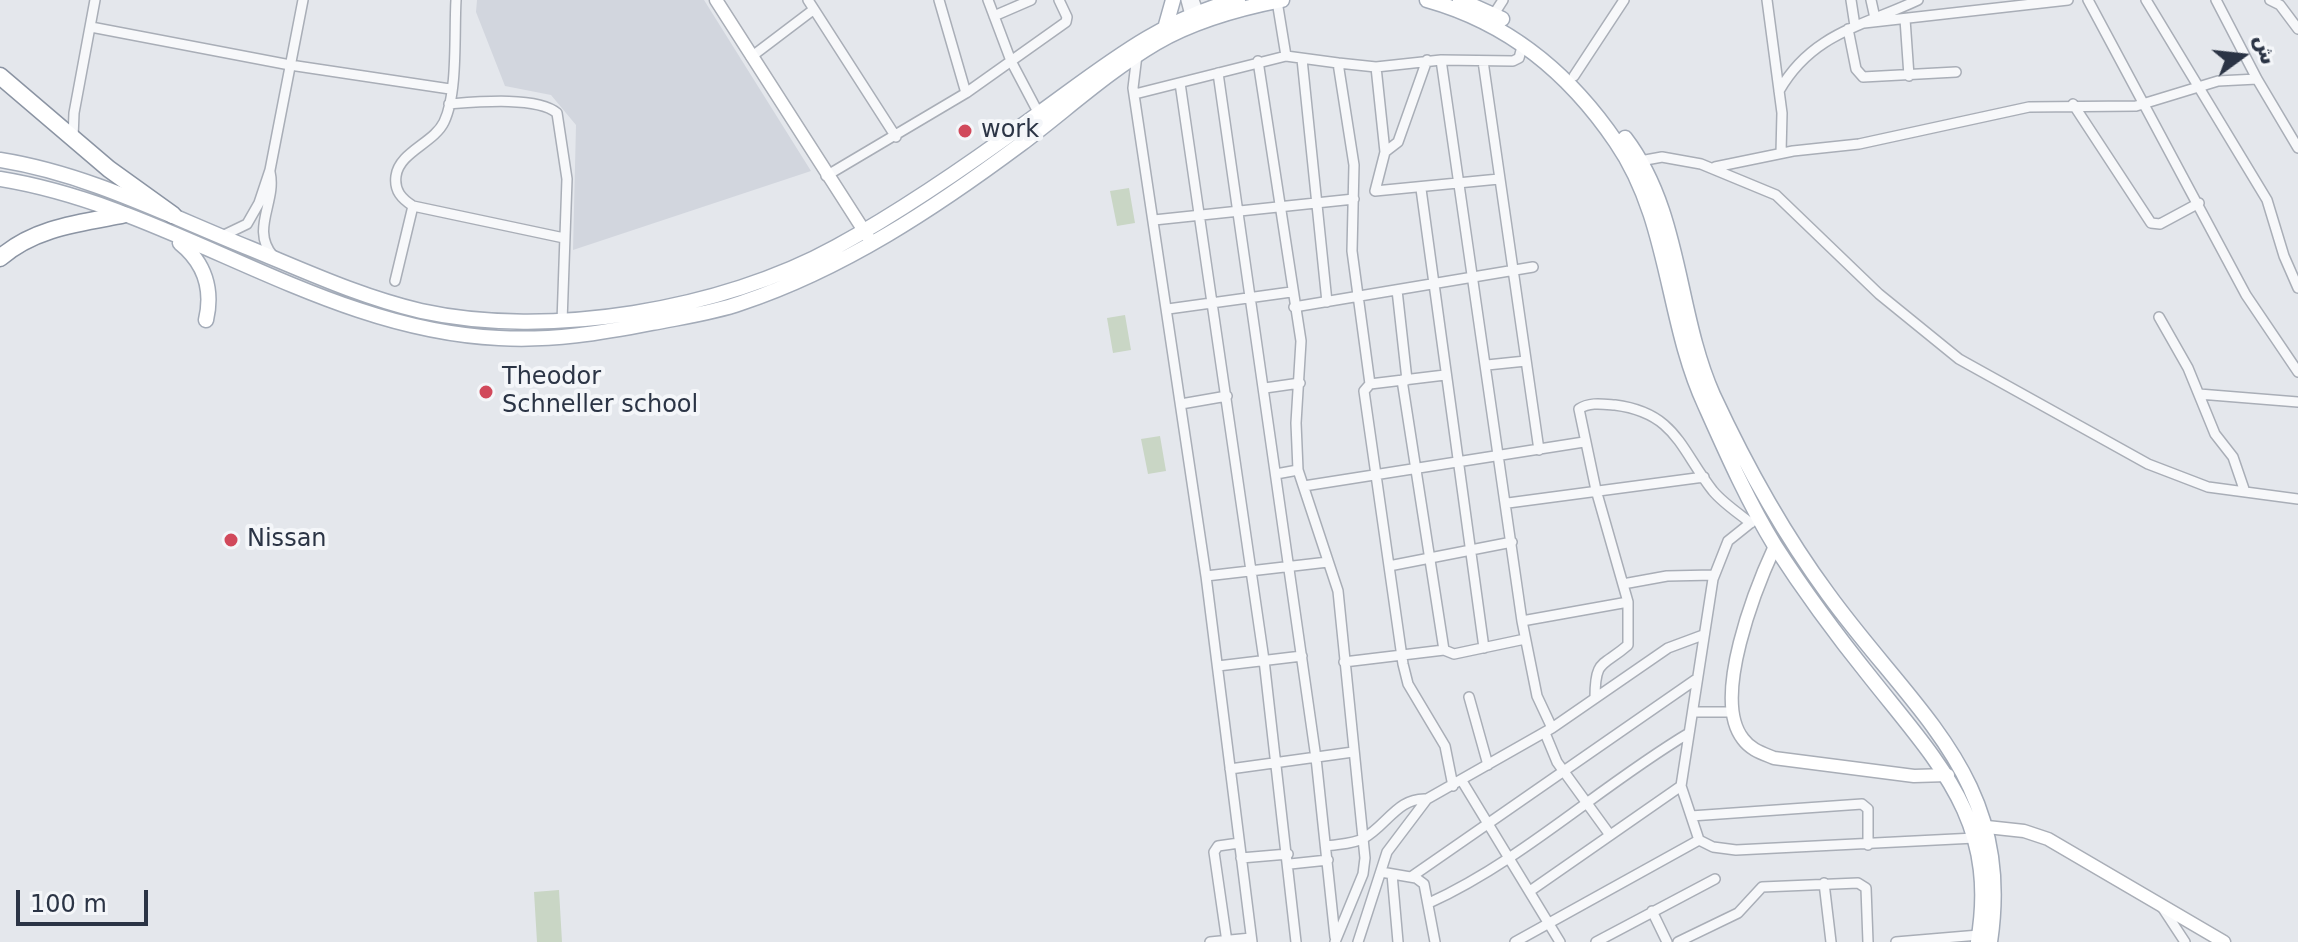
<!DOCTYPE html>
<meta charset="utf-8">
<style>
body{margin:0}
#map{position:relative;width:2298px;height:942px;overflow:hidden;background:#e4e7ec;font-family:"DejaVu Sans",Vazirmatn,sans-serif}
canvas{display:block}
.north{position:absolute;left:2202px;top:16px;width:80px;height:80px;-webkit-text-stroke:6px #f4f6f9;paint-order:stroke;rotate:75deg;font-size:22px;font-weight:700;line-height:32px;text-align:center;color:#2b3445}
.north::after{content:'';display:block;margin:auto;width:28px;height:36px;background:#2b3445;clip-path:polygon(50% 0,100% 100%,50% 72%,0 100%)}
.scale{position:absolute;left:16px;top:890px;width:132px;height:36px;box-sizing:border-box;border:4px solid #2b3445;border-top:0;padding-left:10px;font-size:24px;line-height:28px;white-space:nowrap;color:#2b3445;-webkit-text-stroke:6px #f4f6f9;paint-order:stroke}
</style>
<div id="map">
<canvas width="2298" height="942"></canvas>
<div class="north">ش</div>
<div class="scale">100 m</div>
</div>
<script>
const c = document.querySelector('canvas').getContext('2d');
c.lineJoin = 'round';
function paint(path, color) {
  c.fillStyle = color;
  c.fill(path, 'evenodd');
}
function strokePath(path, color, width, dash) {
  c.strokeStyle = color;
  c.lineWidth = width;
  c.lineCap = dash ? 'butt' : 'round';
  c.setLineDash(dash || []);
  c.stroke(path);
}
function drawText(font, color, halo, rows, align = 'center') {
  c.font = font + ' "DejaVu Sans",sans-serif';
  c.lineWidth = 8;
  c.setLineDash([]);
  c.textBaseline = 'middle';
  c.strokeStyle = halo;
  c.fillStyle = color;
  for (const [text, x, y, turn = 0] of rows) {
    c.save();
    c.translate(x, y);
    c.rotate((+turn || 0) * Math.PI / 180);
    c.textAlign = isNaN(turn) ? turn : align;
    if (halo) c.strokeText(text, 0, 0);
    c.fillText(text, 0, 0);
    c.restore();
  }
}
paint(new Path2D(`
 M477,0h227l107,171 -238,79 3,-125 -25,-30 -46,-9 -29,-74z`), '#d2d6de');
paint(new Path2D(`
 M1129,188l6,35 -18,3 -7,-35z
 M1125,315l6,35 -18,3 -6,-35z
 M1160,436l6,35 -18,3 -7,-35z
 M559,890l3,52h-25l-3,-50z`), '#c9d6c5');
const street = new Path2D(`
 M456,0c-2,34 2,93 -12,122 -10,21 -45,30 -48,54 -2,15 6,23 17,30l151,32
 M808,0l88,137
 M939,0l27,93
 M988,0l23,61 28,53
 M1186,0l5,19
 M1194,0l6,16
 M1767,0l15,113 -1,40
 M1851,0l4,26
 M1871,0l4,18
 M2088,0l158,295 52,77
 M2146,0l121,200 17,56 14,32
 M2216,0l41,79 41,69
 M2270,0l10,5 18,24
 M1494,14l9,-14
 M994,16l37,-16
 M1905,19l4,57
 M1864,23l204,-23
 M91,27l199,38 160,24
 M1848,29l8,40 7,8 93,-5
 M1523,43l-4,15 -6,3 -72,-1 81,561 15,75 15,32
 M1137,55l-4,33 73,488 46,366
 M1286,56l52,7 16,102 -2,86 18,133
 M751,57l62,-47
 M1302,59l25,243
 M1258,61l43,280 -5,82 2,47 40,121 27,267 -2,16 -28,68
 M1483,61l56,389
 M1338,63l38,4 65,-7
 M1376,67l9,85 -10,39 124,-12
 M1218,73l98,685 19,179
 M1574,76l50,-76
 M1180,83l84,577 32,282
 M1779,91c33,-58 84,-65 139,-91
 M1135,94l151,-38 -9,-55
 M449,104c26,-2 88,-8 108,9l10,66 -5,143
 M2073,104l78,119 9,1 39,-21
 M73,138l1,-25 21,-113
 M1385,152l13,-10 29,-82
 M1640,161l22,-4 39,7 75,31 103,99 80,65 189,105 60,23 90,12
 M1715,167l78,-16 66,-7 170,-37 107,-1 82,-25 39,-2
 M270,172c7,30 -20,57 3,84
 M826,176l140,-83 100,-71 1,-5 -8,-17
 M1421,189l63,459
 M1154,220l200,-21
 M222,236l25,-12 12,-21 11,-33 33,-170
 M395,281l18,-75
 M1397,290l10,90
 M1294,307l239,-40
 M1168,309l123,-17
 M2159,317l29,51 27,66 18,23 12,35
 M1487,365l39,-4
 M1445,375l-75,9 -6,7 39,273 5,20 37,62 8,40
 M1265,388l35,-5
 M2199,394l99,8
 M1181,404l46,-8
 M1276,474l22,-4
 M1304,486l280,-44
 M1508,503l196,-26
 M1389,566l123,-24
 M1206,576l122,-14
 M1623,584l44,-8 47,-1
 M1522,621l106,-19
 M1444,650l10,4 71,-15
 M1344,662l100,-12 -42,-270
 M1218,666l84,-10
 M1469,697l19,68
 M1595,698c0,-40 8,-31 33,-53v-43l-32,-112 -17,-81c10,-7 23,-5 36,-4 61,8 65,44 98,86 10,12 25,22 38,32
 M1693,712h39
 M1545,733l12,29 53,73
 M1230,769l123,-17
 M1462,781l98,161
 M1691,816l171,-12 6,5v36
 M1699,840l14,7 23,3 239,-12
 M1327,846c11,-2 28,-2 37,-8 23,-13 34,-41 63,-39
 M1241,858l47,-4
 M1290,864l38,-4
 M1381,872l35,6 8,6 11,58
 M1392,874l6,68
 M1411,877l284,-197
 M1824,883l7,59
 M1530,891l151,-105 32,-207 15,-38 25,-20
 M1429,903c94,-43 171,-117 260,-170
 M2162,907l23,35
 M1652,911l15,31
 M1210,942l41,-4
 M1227,942l-13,-90 4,-6 21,-3
 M1358,942l29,-90 40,-53 125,-71 116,-80 35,-13
 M1515,942l184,-102 -18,-54
 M1596,942l119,-63
 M1678,942l60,-29 24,-26 96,-4 8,5 2,54
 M1896,942l83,-7`);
const secondary = new Path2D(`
 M716,0l152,237
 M1775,546c-19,41 -64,153 -32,193 8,11 19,14 31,19l140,18 34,-1
 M1987,827l37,4 24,8 176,103`);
const primary = new Path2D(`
 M1427,0c82,23 142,73 189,142 54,78 50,179 89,263 21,47 43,97 70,141 29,45 63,91 96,132 69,87 128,144 107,264
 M1460,0l42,19
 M1166,25l7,-25
 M1625,138c57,75 51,174 88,257 32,69 70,138 115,199 87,120 186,185 162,348
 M0,160c88,14 167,55 249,88 56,23 112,49 172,63 127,28 301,-1 415,-64 69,-38 134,-83 198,-130 66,-47 124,-97 204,-117
 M0,179c174,28 320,151 499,159 53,3 102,-5 153,-15 30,-6 61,-10 89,-20 102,-34 194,-95 280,-159 45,-34 86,-72 135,-101 36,-21 85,-35 126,-43
 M180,243c25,20 33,47 26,77`);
const highway = new Path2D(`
 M0,76l109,93 64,46
 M0,258c34,-30 79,-35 122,-43`);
strokePath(street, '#a9aeb7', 12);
strokePath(secondary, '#a9aeb7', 15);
strokePath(primary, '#a3abb8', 17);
strokePath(highway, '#8b94a3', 19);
strokePath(street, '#f7f8fa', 9);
strokePath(secondary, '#fff', 12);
strokePath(primary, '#fff', 14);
strokePath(highway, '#fff', 16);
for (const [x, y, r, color] of [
 [965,131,8,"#d1495b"],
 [486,392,8,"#d1495b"],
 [231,540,8,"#d1495b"]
]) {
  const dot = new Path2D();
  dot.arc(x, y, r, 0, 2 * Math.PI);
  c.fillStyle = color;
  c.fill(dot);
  strokePath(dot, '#f4f6f9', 3);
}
drawText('24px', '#2b3445', '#f4f6f9', [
 ["work",981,131],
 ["Theodor",502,378],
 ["Schneller school",502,406],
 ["Nissan",247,540]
], 'left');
</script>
